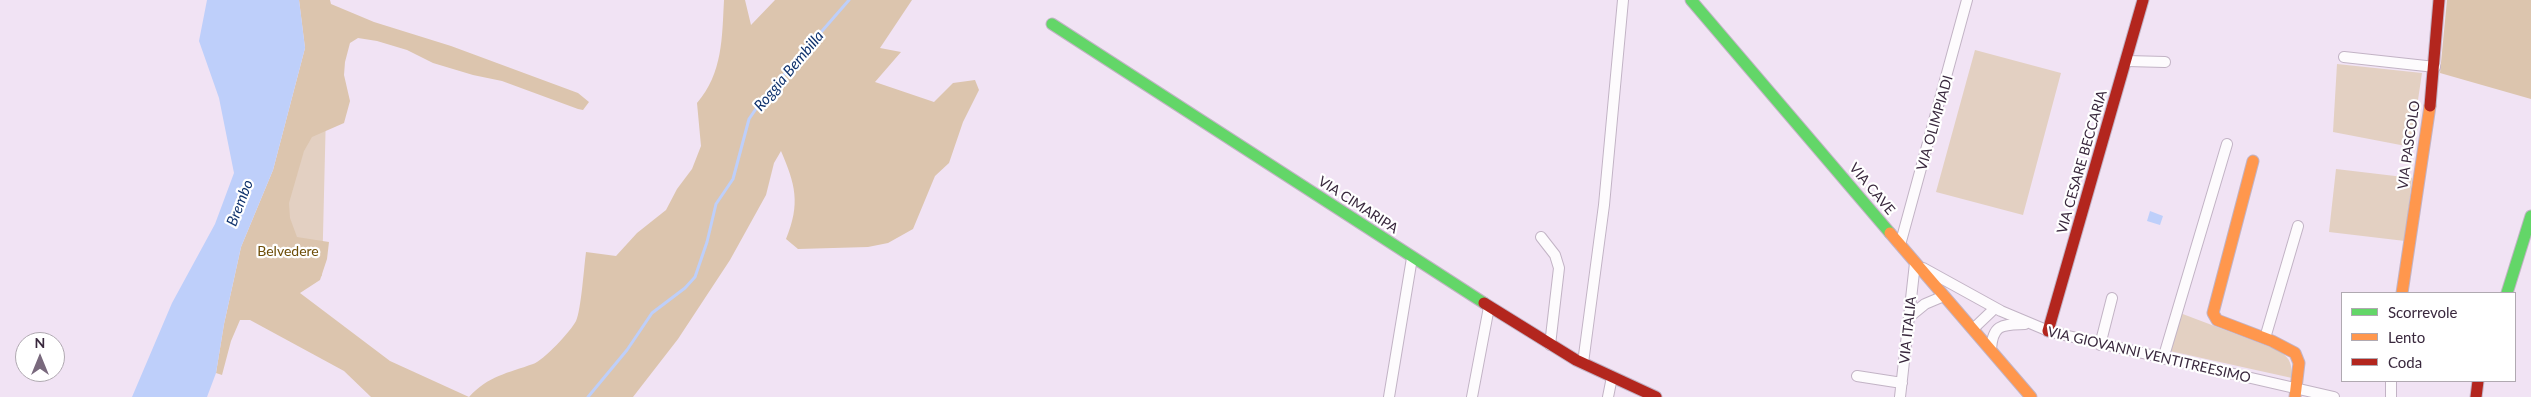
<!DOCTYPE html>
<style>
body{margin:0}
#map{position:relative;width:2531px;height:397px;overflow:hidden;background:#f1e3f4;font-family:Lato,sans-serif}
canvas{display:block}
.legend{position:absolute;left:2341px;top:292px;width:175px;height:90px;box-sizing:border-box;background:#fff;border:1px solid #b0a9b1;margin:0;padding:6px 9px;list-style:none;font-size:15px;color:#39283d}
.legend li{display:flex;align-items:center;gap:10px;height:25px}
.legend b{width:25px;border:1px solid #b0a9b1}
.north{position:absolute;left:15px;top:332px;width:50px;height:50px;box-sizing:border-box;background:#fff;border:1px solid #b0a9b1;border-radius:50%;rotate:0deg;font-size:14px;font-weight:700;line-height:20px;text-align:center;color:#39283d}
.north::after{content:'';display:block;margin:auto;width:18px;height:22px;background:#79697d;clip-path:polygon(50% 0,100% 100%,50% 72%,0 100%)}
</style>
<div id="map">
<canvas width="2531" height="397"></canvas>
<ul class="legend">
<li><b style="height:6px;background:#63d668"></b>Scorrevole</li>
<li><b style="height:6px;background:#ff974d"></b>Lento</li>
<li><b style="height:6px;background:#b3261e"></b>Coda</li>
</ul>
<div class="north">N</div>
</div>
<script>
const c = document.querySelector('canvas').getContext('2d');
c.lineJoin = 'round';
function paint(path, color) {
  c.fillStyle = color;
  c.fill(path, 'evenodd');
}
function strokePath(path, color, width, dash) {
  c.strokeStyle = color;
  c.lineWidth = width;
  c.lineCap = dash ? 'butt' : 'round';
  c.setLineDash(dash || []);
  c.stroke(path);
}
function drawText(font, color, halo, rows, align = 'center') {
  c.font = font + ' Lato,sans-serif';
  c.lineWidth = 4.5;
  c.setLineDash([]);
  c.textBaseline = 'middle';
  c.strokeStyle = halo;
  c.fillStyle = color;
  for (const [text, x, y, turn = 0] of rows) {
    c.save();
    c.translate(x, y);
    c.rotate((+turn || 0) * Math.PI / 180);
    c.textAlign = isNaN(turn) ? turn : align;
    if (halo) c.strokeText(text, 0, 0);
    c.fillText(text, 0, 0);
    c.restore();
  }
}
paint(new Path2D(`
 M328,30l-6,246 -91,32z
 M1975,50l86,23 -38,142 -87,-23z
 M2337,64l85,9 -11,74 -78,-15z
 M2336,169l76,9 -7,63 -76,-9z
 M2180,313l98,37c12,8 14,13 14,28l-122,-27z`), '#e3d0c2');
paint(new Path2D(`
 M299,0h31l1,4 43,18 77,24 127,47 11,9 -6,8 -5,-1 -76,-28 -29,-6 -40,-12 -26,-13 -30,-9 -19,-3 -8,5 -5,19 -1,13 6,26 -6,22 -32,14 -8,14 -15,52 1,15 7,19 32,5 -2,17 -7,21 -20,13 90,68 79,36c19,-21 39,-24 64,-33 10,-3 38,-33 43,-43 5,-10 8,-54 10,-69l30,4 21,-23 29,-23 11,-21 15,-20 9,-23 -4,-43c26,-30 25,-66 27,-103h21l6,25 24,-25h137l-32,48 21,4 -26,30 59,20 19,-19 22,-3 4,10 -16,32 -14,41 -14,13 -22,53 -25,14 -20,4 -70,2 -12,-10c15,-36 9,-55 -5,-88l-7,12 -8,32 -36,65 -52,79 -45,58h-262l-27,-26 -94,-51h-10l-9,21 -9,34 -6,-2 8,-49 17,-77 32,-77 32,-122z
 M2447,0h84v99l-91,-26z`), '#dcc5ae');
paint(new Path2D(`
 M207,0h92l6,48 -32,122 -32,77 -17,77 -8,49 -9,24h-75l40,-94 43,-79 19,-51 -15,-75 -20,-57z
 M2150,211l13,5 -3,9 -13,-4z`), '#becffa');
strokePath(new Path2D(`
 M588,397l39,-47 25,-37 33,-25 10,-11 12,-35 9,-38 17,-25 16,-60 13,-19 87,-100`), '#becffa', 3);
const street = new Path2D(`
 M2344,57l91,10
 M2127,61l38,1
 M1541,237l14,18 4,13 -9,77
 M1900,245l67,-245
 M1923,268l78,43 50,21 283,65
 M1909,317l16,-13 19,-8
 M1973,329l22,-21
 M2265,338l33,-112
 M2100,345l12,-47
 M1991,349c2,-26 12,-24 34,-25
 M2163,359l64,-215
 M1583,363l21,-158 19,-205
 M1857,376l45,7
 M1389,397l23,-139
 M1472,397l17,-90
 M1608,397l4,-20
 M1900,397l15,-134
 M2391,397v-16`);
const fast = new Path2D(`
 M1691,0l199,233
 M1052,24l432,279
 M2507,293l24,-77`);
const slow = new Path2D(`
 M2253,161l-40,152 4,7 55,21 23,12 4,10 -4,34
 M1890,233l141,164
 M2402,293l28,-187`);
const jam = new Path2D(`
 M2430,106l9,-106
 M1484,303l92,57 80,37
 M2048,331l95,-331
 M2476,397l2,-16`);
strokePath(street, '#c2b3c5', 12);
strokePath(fast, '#c2b3c5', 13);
strokePath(slow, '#c2b3c5', 13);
strokePath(jam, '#c2b3c5', 13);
strokePath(street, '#fdfbfd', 10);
strokePath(fast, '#63d668', 11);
strokePath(slow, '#ff974d', 11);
strokePath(jam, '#b3261e', 11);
drawText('14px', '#39283d', '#fff', [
 ["VIA OLIMPIADI",1935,123,-74],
 ["VIA PASCOLO",2409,145,-82],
 ["VIA CESARE BECCARIA",2082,162,-74],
 ["VIA CAVE",1872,189,50],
 ["VIA CIMARIPA",1358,205,33],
 ["VIA ITALIA",1908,330,-84],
 ["VIA GIOVANNI VENTITREESIMO",2149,355,13]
]);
drawText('14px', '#6d4d07', '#fff', [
 ["Belvedere",288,251]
]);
drawText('italic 15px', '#0f326d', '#fff', [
 ["Roggia Bembilla",789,71,-50],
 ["Brembo",240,203,-69]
]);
</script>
